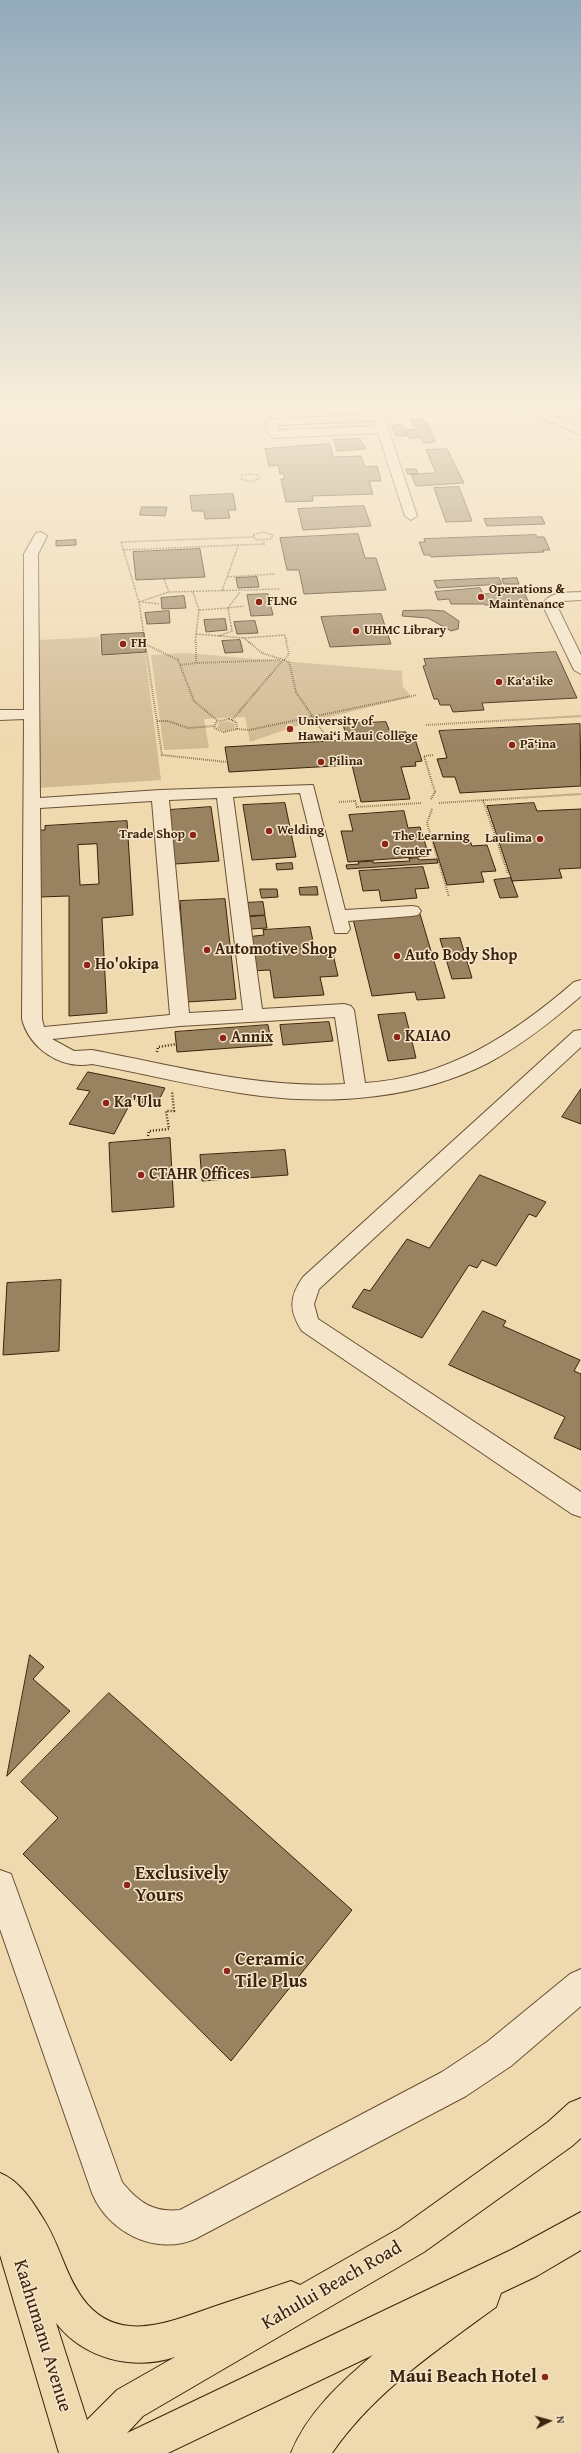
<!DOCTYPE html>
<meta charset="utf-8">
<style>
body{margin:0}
#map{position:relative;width:581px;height:2453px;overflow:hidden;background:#efd9af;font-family:"Gentium Book Plus",serif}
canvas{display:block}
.north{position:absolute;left:529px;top:2401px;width:40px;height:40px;-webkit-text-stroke:3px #f5e6cb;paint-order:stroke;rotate:84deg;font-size:11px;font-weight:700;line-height:16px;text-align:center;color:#3c230b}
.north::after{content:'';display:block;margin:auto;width:14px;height:18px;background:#3c230b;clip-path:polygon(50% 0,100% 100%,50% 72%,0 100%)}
</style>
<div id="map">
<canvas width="581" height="2453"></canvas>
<div class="north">N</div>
</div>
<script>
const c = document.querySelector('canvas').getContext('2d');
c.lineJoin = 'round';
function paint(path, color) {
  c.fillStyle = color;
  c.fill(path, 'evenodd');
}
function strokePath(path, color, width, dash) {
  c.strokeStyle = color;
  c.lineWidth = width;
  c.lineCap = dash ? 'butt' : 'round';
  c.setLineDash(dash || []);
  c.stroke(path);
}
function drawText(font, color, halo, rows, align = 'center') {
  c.font = font + ' "Gentium Book Plus",serif';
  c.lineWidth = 3;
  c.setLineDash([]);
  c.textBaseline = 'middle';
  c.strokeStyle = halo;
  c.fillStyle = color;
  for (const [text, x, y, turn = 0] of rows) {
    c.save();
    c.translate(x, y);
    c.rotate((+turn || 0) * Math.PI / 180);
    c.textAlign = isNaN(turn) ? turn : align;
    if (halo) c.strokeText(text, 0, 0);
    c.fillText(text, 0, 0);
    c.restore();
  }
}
paint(new Path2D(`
 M536,405h45v18z
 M99,637l2,19 44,-3 16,127 -122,8v-148z
 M186,653l216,18 1,16 9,10 -104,25 -58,20 -5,-25 -41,2 5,29 -45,2 -13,-95z
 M227,721l8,3 -1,5 -8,2 -9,-3 2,-5z`), '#d1ba93');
const building = new Path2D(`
 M423,419l2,5 -12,1 -2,-5z
 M428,424l7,18 -12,1 -2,-5h-12l-3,-8 11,-1 -2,-4z
 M403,425l4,11h-11l-4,-10z
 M360,439l6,10 -29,2 -3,-11z
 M330,444l3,13 28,-1 4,11 12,-1 4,15h-12l4,13 -61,2 1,5 -27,1 -5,-23h4l-2,-6 -3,1 -2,-9 -9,1 -4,-17z
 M447,449l17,34 -48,3 -5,-12 25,-1 -10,-23z
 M406,469h10l2,5h-10z
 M459,487l13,34 -26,1 -12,-34z
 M233,494l3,16h-8l2,8 -25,1 -1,-8h-12l-2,-15z
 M364,506l7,20 -68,4 -5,-21z
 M142,507h25l-2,9 -25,-1z
 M542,517l3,7 -58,2 -3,-7z
 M358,534l7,24h11l10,32 -82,4 -5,-24h-12l-7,-32z
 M536,535l1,2h7l6,13h-7l1,2 -113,5 -1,-2h-6l-5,-13h6l-1,-3z
 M76,540v5l-20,1v-5z
 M200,549l5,28 -69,3 -3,-28z
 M257,577l2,10 -21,1 -2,-10z
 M499,578l3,6 -65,4 -3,-7z
 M517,578l2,6h-15l-2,-5z
 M480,588l3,6 41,-2 5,11 -44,2 -1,-1h-33l-2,-5 -11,1 -3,-8z
 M268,594l5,21 -22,1 -4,-21z
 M184,596l2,12 -24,1 -1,-11z
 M430,610l14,1 15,10 -1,8 -7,2 -23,-13 -26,-2 1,-5z
 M169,611l1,12 -23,1 -2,-11z
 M381,614l10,30 -61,3 -9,-30z
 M225,619l2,11 -21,2 -2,-12z
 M255,621l3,12 -21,1 -3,-12z
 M144,633l2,19 -44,3 -1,-20z
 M240,640l3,12 -18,1 -3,-12z
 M556,652l21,46 -95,5 2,7 -31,2 -3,-7h-10l-2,-6h-4l-11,-33 3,-1 -2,-6z
 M386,722l4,10h16l1,5 7,-1 8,25 -7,1 1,4 -15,1 9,32 -49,3 -9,-37 -123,7 -4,-25 122,-7 -4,-16z
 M580,724l1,62 -121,7 -5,-16h-12l-6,-18 10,-1 -8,-27z
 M285,803l11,54 -44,3 -9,-55z
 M534,803l3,8 44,-2v59l-22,1 3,9 -50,3 -25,-75z
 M211,807l8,54 -44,3 -6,-54z
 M404,811l4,17 12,-1 9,29 -81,6 -7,-31h12l-4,-16z
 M127,821l6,94 -31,3 5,95 -38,3v-120l-30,1 -1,-67h7v-4zM97,844l2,40 -19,1 -2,-40z
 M468,835l4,11 15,-1 9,26 -15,1 3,10 -37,3 -15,-47z
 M418,858l1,2 18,-1 1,4 -91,6 -1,-4 13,-1 -1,-2 15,-1v2l37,-2 -1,-2z
 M292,863l1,6 -16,1 -1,-6z
 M423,867l6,21 -14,1 2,9 -36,3 -2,-11 -16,1 -4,-20z
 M511,878l7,19 -18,1 -6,-18z
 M317,887l1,8h-18l-1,-7z
 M260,889h17l1,8 -16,1z
 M225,899l11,100 -49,3 -7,-101z
 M263,902l2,13 -19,1 -2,-13z
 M420,914l25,84 -28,2 -2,-8 -43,4 -19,-77z
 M265,916l2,12 -16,1 -2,-12z
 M310,927l6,28 17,-1 5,22 -18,1 4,18 -50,3 -4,-28 -19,1 -5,-34 18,-2 -1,-5z
 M460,938l12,40 -20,1 -12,-40z
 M405,1013l11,45 -28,3 -10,-46z
 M329,1022l4,19 -50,4 -3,-20z
 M268,1025l4,20 -95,7 -2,-20z
 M88,1072l25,5 52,11 -9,18 -24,-6 -18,34 -45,-10 21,-33 -13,-2z
 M581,1089v35l-19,-7z
 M170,1138l4,69 -62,5 -3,-69z
 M285,1150l3,25 -86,6 -2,-26z
 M480,1175l66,27 -10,15 -7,-3 -33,52 -14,-6 -5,8 -8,-3 -47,73 -70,-31 12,-18 6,2 37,-52 22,9z
 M61,1280l-2,71 -56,4 4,-72z
 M483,1311l23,10 -3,5 77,34 -6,11 7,3v76l-27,-12 11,-21 -116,-52z
 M30,1655l14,12 -11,12 37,32 -63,65z
 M109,1693l243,217 -121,151 -208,-207 35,-36 -37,-36z`);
paint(building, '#998260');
strokePath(building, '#3c230b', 1);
const minor = new Path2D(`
 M406,405h17l-38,14 32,97 -6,4 -6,-4 -27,-83 -104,5 -6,-4 -3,-12 6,-3 107,-5zM374,421l2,5 -97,4 -1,-5z
 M512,405h15l54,23v7z
 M41,532l6,4 -9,18 2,244 120,-8 153,-5 32,125 67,-4 6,1 3,4 -3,4 -6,1 -64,5 2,8 -3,4h-12l-35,-140 -67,4 29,212 82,-5 7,2 3,4 11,73c82,-5 149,-49 209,-101l7,-2v16c-29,25 -59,49 -93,67 -69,35 -151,42 -227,33 -57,-7 -113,-22 -169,-32 -31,6 -63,-16 -70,-45l2,-300 -24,1v-10h24v-156l12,-21zM217,798l26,212 -54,3 -20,-213zM152,801l18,214 -126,12 -2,-8 -2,-211zM335,1017l10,67c-86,5 -169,-18 -253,-34l-18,1 -22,-12 128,-13z
 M581,592v8l-18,1 -7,3 25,51v19l-7,-4 -32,-66c9,-13 24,-11 39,-12z
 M581,1030v17l-262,242 -5,15 4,15 263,173v25l-9,-3 -270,-183c-13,-20 -13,-34 1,-54l271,-246z
 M0,1870l11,4 4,11 107,297c16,20 32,31 58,28l262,-138 45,-30 83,-68 11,-5v37l-70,60 -45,30 -271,143c-40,17 -87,-7 -103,-46l-92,-264z`);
const major = new Path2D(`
 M581,2098v40l-9,8 -148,106 -281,164 -16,17 384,-183 70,-38v38l-44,26 -36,17 -5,14c-59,43 -122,85 -164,146h-41c16,-40 50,-71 82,-98l-205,98h-109l-59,-198v-82c20,8 33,29 44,47 17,27 22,59 43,84 35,40 85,17 126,3 26,-9 52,-17 78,-26l9,4 100,-57 148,-106 21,-19zM56,2323c28,36 77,48 119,34l-58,33 -30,30z`);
strokePath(minor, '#695034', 2);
strokePath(major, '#3c230b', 2);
strokePath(new Path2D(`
 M250,474l8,1 2,3 -9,4 -10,-3 1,-4z
 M263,532l10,3 -2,4 -15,1 -3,-5z
 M123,550l141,-6v-3
 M227,577l48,-3
 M222,591l16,-45
 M169,592l111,-3
 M193,592l6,18 -4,33
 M139,602l30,-10 -5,-13
 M142,602l17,2
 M199,610l29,-2 12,-16
 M196,634l48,4
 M219,636l13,-5 -4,-23 16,-2
 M145,643l-6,-41 -18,-60 132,-5
 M250,643l-6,-5 41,-3 2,8`), '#3c230b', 1.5, [0.5, 1]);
strokePath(new Path2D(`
 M145,642l17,113 65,7
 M196,642v21l85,-3
 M249,642l13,11 22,7
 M147,645l31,15 2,5 16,-2
 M284,660l5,2 7,30 31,46
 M284,660l5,-6 -3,-12
 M180,665l14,36 24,20
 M229,719l7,3 1,7 -13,3 -10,-4 2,-6z
 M232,720l51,-60
 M157,721h11l20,7 26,-2
 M426,725l155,-9
 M237,729l12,1 168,-35
 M431,799l4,-7 -11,-36 10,-1
 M483,800l25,74
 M339,802l16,-1 2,6 64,-4
 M439,803l142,-9
 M432,809l-5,14 22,74`), '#3c230b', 2, [0.5, 1.5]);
strokePath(new Path2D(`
 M157,1052l1,-5 19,-3
 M148,1136l1,-5 20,-2 -3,-18h8l-2,-20`), '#3c230b', 2.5, [1, 2]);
paint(minor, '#f5e6cb');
paint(major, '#efd9af');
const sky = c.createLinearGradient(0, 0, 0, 748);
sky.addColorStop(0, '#92aabb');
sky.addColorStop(0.54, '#f8eedb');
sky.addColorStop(1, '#f8eedb00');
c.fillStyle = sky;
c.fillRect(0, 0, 581, 748);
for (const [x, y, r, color] of [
 [481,597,4,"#8f2418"],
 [259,602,4,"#8f2418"],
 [356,631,4,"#8f2418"],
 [123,644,4,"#8f2418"],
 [499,682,4,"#8f2418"],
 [290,729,4,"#8f2418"],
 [512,745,4,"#8f2418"],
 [321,762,4,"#8f2418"],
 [269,831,4,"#8f2418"],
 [193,835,4,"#8f2418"],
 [540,839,4,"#8f2418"],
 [385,844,4,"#8f2418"],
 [207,950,4,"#8f2418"],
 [397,956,4,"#8f2418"],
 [87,965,4,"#8f2418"],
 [397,1037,4,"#8f2418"],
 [223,1038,4,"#8f2418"],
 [106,1103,4,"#8f2418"],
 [141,1175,4,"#8f2418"],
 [127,1885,4,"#8f2418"],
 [227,1971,4,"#8f2418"],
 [545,2377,4,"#8f2418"]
]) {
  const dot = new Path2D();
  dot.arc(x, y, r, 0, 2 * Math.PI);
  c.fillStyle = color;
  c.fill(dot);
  strokePath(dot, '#f5e6cb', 1.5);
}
drawText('bold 13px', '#3c230b', '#f5e6cb', [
 ["Operations &",489,590],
 ["Maintenance",489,605],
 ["FLNG",267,602],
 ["UHMC Library",364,631],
 ["FH",131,644],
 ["Ka‘a‘ike",507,682],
 ["University of",298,722],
 ["Hawai‘i Maui College",298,737],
 ["Pā‘ina",520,745],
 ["Pilina",329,762],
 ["Welding",277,831],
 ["Trade Shop",185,835,"right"],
 ["The Learning",393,837],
 ["Center",393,852],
 ["Laulima",532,839,"right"]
], 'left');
drawText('bold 16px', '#3c230b', '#f5e6cb', [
 ["Automotive Shop",215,950],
 ["Auto Body Shop",405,956],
 ["Ho'okipa",95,965],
 ["KAIAO",405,1037],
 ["Annix",231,1038],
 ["Ka'Ulu",114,1103],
 ["CTAHR Offices",149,1175]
], 'left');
drawText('bold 19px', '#3c230b', '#f5e6cb', [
 ["Exclusively",135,1874],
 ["Yours",135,1896],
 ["Ceramic",235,1960],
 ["Tile Plus",235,1982],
 ["Maui Beach Hotel",537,2377,"right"]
], 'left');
drawText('19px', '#3c230b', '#f5e6cb', [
 ["Kahului Beach Road",332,2286,-30],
 ["Kaahumanu Avenue",42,2336,73]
]);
</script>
